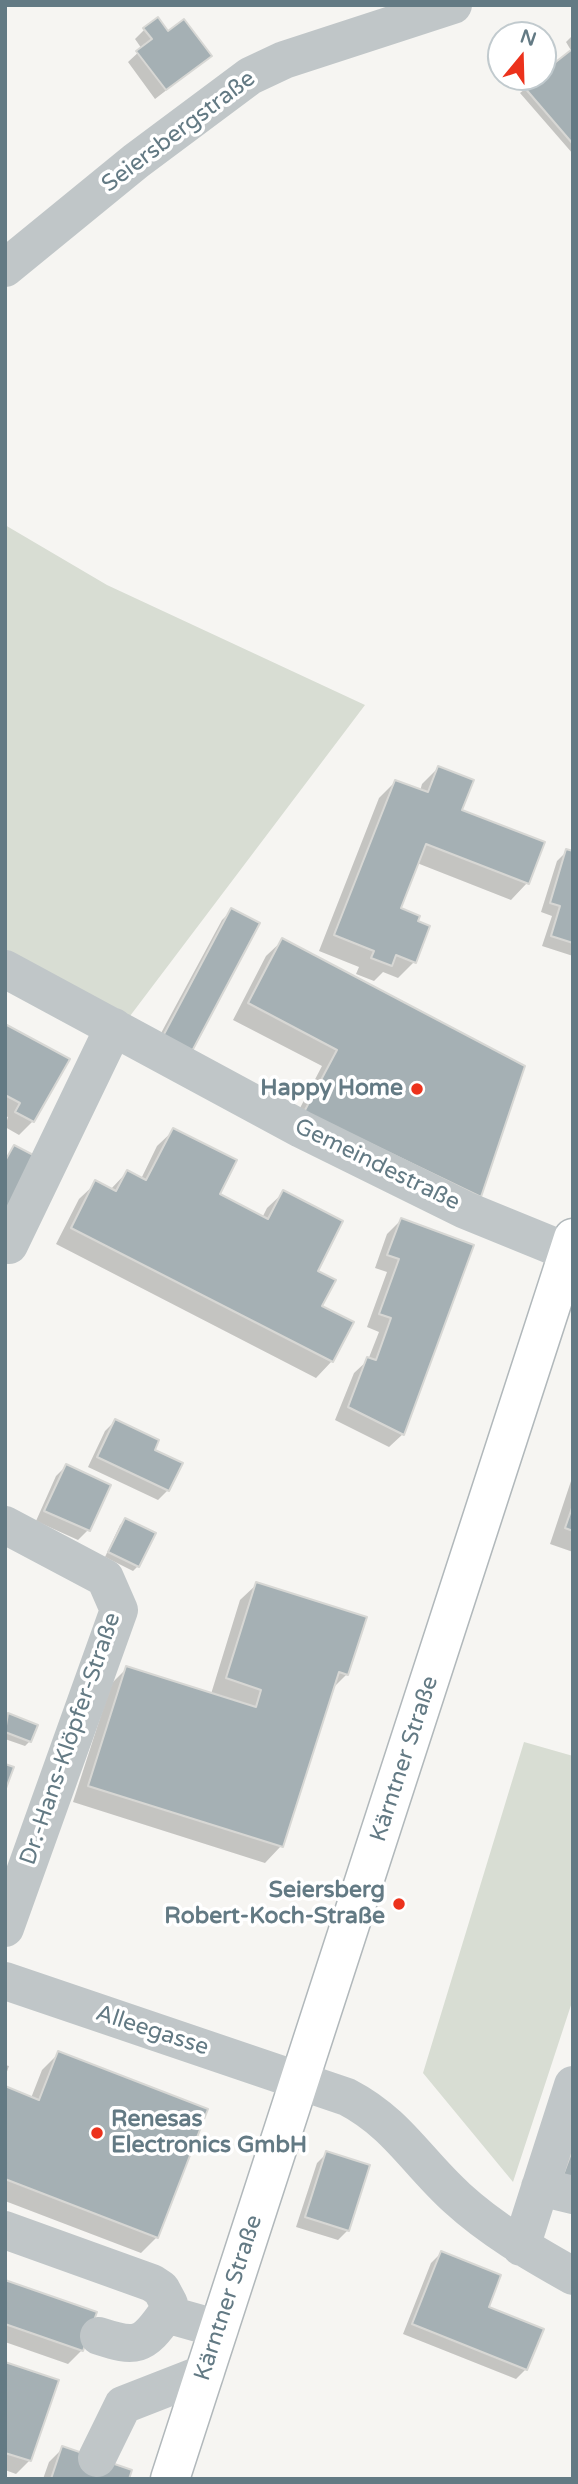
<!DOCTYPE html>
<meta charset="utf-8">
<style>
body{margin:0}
#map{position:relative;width:578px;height:2484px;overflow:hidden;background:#f6f5f2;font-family:"Varela Round",sans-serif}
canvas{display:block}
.frame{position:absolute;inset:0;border:7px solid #637a84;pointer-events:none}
.north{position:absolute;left:487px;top:21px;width:70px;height:70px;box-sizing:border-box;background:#fff;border:2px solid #c1cace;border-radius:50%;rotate:19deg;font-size:19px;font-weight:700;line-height:28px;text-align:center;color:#637a84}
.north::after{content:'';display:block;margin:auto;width:24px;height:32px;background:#ec321c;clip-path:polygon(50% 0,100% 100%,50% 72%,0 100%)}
</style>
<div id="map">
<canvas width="578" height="2484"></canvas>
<div class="frame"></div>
<div class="north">N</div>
</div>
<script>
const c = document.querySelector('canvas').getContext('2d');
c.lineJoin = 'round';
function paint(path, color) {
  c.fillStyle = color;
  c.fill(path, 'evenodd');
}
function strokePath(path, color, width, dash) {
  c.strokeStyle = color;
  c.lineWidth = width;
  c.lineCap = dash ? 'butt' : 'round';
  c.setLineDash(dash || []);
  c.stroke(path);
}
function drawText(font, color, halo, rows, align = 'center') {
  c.font = font + ' "Varela Round",sans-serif';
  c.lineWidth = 7;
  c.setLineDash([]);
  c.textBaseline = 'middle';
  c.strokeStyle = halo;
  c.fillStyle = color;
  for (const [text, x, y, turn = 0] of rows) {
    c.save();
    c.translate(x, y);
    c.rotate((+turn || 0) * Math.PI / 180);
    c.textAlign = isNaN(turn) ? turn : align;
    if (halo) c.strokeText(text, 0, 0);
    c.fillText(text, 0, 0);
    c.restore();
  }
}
paint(new Path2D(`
 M5,525l102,60 258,120 -235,311 -125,-65z
 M524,1742l49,14v243l-60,183 -90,-109z`), '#d8ddd3');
paint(new Path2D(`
 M145,29l23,4 31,32 -44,34 -27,-37 14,-13 -7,-10z
 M573,35v119l-53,-61 52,-41 -6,-10z
 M438,768l22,43 83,32 -16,40 -16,17 -94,-37 -18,46 15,53 -16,16 -15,-6 -9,9 -18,-7 3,-7 -40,-16 60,-153 16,-16 25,9 2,-7z
 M567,851l6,2v103l-31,-10 10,-30 -11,-4 16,-51z
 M232,910l26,14 -105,124 69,-128z
 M283,940l197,256 -191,-67 33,-63 -89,-46 33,-64z
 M5,1026l28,95 -14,14 -14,-8 3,-10 -3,-1z
 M174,1130l43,65 45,23 5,-10 17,-16 32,79 4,36 12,54 -16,17 -260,-134 23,-45 17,-16 14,7 17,-18 14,7 16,-33z
 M401,1220l2,214 -14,13 -54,-27 19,-47 14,-13 11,-28 -12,-5 20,-55 -12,-4 12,-34z
 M115,1421l37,30 16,39 -10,10 -70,-33 17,-36z
 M66,1466l42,20 -20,44 -10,10 -42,-19 20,-45z
 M573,1475v77l-23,-8z
 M125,1520l13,46 -5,5 -28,-14 15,-32z
 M257,1584l90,90 -16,16 -50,156 -16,17 -192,-61 38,-118 16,-16 84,26 29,-94z
 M8,1715l22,26 -5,5 -20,-7v-21z
 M58,2054l99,183 -16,16 -136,-52v-113l26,10 11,-28z
 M5,2065l4,1 -4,11z
 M327,2153l21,77 -10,10 -42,-13 21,-64z
 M441,2253l46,55 39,61 -10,10 -113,-45 28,-71z
 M5,2282l77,68 -14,14 -63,-22z
 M5,2363l25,97 -14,14 -11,-4z
 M63,2448l64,31h-84l6,-17z`), '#0003');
const building = new Path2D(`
 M158,17l10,14 16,-12 28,37 -46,34 -30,-39 16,-12 -9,-11z
 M571,50l2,2v92l-49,-57 13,-10h6v-5z
 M438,766l36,14 -12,30 83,32 -16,42 -103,-40 -25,64 19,8 -2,5 12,5 -14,37 -20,-8 -4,11 -21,-8 3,-7 -40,-16 61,-155 33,12z
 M566,849l7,2v92l-22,-7 9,-30 -10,-3z
 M231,908l29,15 -69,130 -29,-15z
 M282,938l243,128 -44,131 -177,-85 33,-62 -89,-47z
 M5,1024l65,35 -36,63 -19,-10 5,-9 -15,-8z
 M173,1128l64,32 -17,34 48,25 15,-29 60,31 -25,50 18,9 -14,26 32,16 -21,40 -262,-134 24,-48 21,11 11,-21 19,10z
 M14,1145l27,14 -36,69v-67z
 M401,1218l73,27 -70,190 -56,-28 19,-50 9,3 15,-42 -12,-4 20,-55 -12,-4z
 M115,1419l44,21 -4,10 28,13 -14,28 -72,-34z
 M66,1464l45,21 -21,46 -46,-20z
 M573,1505v26l-8,-3z
 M125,1518l31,15 -17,34 -31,-15z
 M256,1582l111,35 -19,58 -9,-3 -56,175 -195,-61 38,-120 130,41 5,-17 -35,-12z
 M8,1713l30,12 -7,17 -26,-10z
 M5,1764l9,3 -9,24z
 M58,2051l150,58 -50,129 -153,-59v-93l34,14z
 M573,2148v32l-11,-2z
 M326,2151l44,14 -21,66 -44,-14z
 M441,2251l60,24 -12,32 55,22 -17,41 -115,-46z
 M5,2280l92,32 -14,39 -78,-27z
 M5,2362l54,18 -28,81 -26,-8z
 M62,2446l70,24 -3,9h-78z`);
paint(building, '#a5b0b4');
strokePath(building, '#d7d7d4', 2);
const major = new Path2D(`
 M170,2479l403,-1241`);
strokePath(major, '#b1b8bb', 41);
strokePath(new Path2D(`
 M5,268l131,-107 114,-85 34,-16 169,-55
 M5,969l296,160 164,81 103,42
 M9,1245l105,-218
 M5,1525l100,53 14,32 -114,318
 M5,1981l342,116c50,26 70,65 110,101 35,32 75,55 116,78
 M540,2187l33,8
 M5,2230l147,53 9,6 8,15 -3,10 53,15
 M521,2247l52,-162
 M99,2336c37,12 44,11 67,-22
 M97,2458l26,-53 82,-32`), '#c0c6c8', 38);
strokePath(major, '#fff', 38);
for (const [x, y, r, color] of [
 [417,1089,7,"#ec321c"],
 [399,1904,7,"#ec321c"],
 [97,2133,7,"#ec321c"]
]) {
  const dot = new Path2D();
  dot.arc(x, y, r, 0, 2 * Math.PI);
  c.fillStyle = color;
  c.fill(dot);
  strokePath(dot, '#fff', 2.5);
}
drawText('23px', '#637a84', '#fff', [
 ["Seiersbergstraße",179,132,-37],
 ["Gemeindestraße",377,1165,26],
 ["Dr.-Hans-Klöpfer-Straße",71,1739,-71],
 ["Kärntner Straße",405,1759,-72],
 ["Alleegasse",152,2031,18],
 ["Kärntner Straße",229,2298,-72]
]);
drawText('bold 23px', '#637a84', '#fff', [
 ["Happy Home",403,1089],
 ["Seiersberg",385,1891],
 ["Robert-Koch-Straße",385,1917],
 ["Renesas",111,2120,"left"],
 ["Electronics GmbH",111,2146,"left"]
], 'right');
</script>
